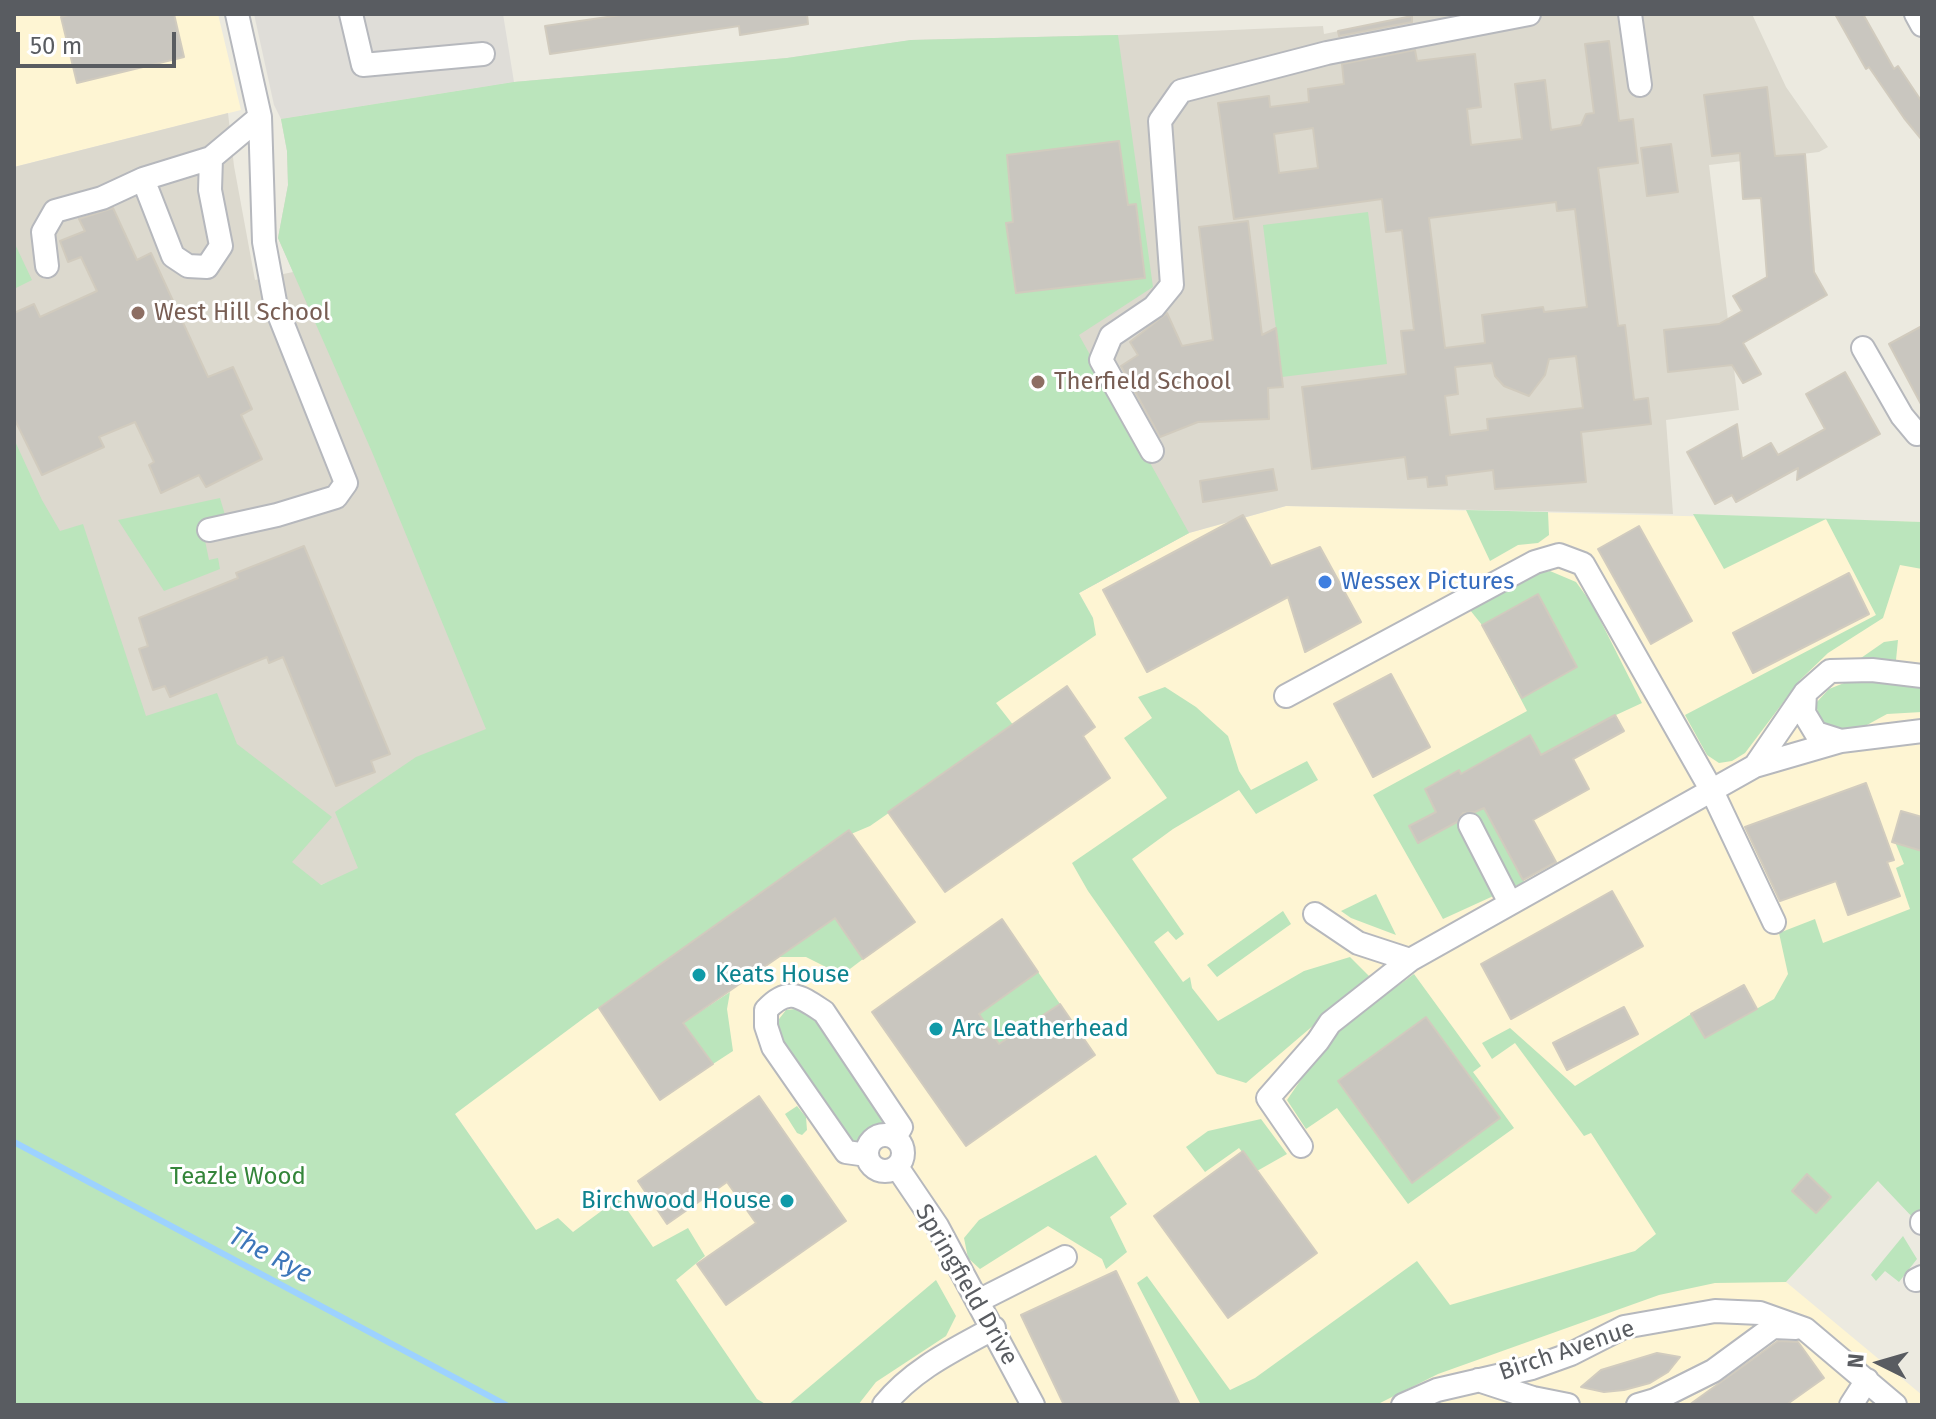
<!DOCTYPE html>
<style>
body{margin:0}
#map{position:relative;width:1936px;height:1419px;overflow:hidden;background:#eceae0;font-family:"Fira Sans",sans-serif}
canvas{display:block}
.frame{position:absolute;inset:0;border:16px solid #595c61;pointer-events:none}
.north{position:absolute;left:1840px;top:1323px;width:80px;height:80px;-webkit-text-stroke:6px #fff;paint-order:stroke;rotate:275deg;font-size:22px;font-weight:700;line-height:32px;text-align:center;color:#595c61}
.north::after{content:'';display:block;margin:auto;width:28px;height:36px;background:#595c61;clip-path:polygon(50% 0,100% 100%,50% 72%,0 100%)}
.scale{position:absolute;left:16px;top:32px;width:160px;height:36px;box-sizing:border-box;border:4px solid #595c61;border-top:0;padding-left:10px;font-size:24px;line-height:28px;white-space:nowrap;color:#595c61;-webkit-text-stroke:6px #fff;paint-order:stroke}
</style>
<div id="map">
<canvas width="1936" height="1419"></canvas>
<div class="frame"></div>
<div class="north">N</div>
<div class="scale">50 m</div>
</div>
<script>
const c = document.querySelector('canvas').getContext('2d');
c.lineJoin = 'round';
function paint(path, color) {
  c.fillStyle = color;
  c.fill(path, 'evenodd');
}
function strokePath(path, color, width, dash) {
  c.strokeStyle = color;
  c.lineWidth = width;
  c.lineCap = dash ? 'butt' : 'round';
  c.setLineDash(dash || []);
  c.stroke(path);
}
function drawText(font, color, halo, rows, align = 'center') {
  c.font = font + ' "Fira Sans",sans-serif';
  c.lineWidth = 6;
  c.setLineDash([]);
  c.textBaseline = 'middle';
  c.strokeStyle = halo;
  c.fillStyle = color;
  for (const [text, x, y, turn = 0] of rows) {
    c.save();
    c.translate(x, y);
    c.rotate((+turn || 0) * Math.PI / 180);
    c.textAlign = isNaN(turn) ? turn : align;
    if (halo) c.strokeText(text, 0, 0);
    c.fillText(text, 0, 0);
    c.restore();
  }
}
paint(new Path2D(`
 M14,14h204l23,96 -227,57z
 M1286,506l636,16v635l-44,24 -92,101 136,113v10h-1391l5,-175 -81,-116 638,-496 -14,-25 110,-60z`), '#fef5d3');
paint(new Path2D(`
 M254,14h249l11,68 -233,37 -7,-14z`), '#dfddd8');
paint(new Path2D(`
 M1423,14h329l34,73 42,60 -9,5 -110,13 30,245 -73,10 7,94 -387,-8 -97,27 -110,60 -774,298 -110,-75 -181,-266v-383l214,-54 6,53 21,114 38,-8 -15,-34 10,-53 -1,-34 -6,-32 233,-37 273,-24 124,-18 207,-5 205,-9 1,8z`), '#dcd9ce');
paint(new Path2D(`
 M1118,35l35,252 -74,48 110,198 -110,60 14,25 3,17 -100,68 18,23 -144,100 -26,11 -256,178 -133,99 81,116 22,-12 15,14 46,-34 34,49 35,-19 17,28 -29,24 81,119 10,6h-753v-966l28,61 18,31 23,-7 63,192 71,-23 20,51 95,73 -40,45 29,23 37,-17 -23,-56 81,-55 70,-28 -114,-277 -94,-214 10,-53 -1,-34 -6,-32 233,-37 273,-24 124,-18z
 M1368,212l19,152 -105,13 -19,-152z
 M14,242l18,38 -18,9z
 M220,498l5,17 -24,6 8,39 9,-2 2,11 -56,22 -46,-71z
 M1466,510l82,2 1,23 -11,8 -20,2 -28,16z
 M1693,514l229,8v47l-22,-4 -17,53 -55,35 -28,27 -55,73 -13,8 -13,2 -12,-8 -22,-40 191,-100 -50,-96 -102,50z
 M1550,571l26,11 16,22 50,99 -26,12 8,16 -51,28 16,30 -89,49 24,44 -81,37 -70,-124 154,-84 -45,-86 -12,-15 60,-35z
 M1898,640l-2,20 -35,-2 23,-16z
 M1854,679l68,7v26l-35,2 -31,17h-24l-13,-12 -3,-16 13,-14z
 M1165,687l31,20 32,29 11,35 12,19 56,-29 11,19 -62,34 -17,-24 -66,39 -41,30 52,75 -8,6 -8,-9 -14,11 29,40 7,-5 2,11 26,33 86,-50 46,-14 20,20 -124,106 -29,-9 -129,-183 -16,-28 95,-65 -43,-60 28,-20 -14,-21z
 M1893,837l29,14v366l-6,4 -38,-40 -92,101 -71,1 -56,12 -221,79 -62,31h-175l-64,-122 10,-7 83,114 25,-12 162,-117 33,44 185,-54 21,-17 -65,-101 -7,3 -69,-93 -23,16 -10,-16 28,-15 65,58 116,-72 14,24 69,-39 14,-25 -9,-41 36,-14 8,24 87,-34 -14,-41 8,-4z
 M1376,894l20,41 -45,-17 -10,-7z
 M1283,911l8,13 -74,53 -10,-12z
 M835,918l28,41 -21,16 -36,-18h-27z
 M1038,972l22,32 -61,40 -20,-30z
 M1414,974l67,92 -8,6 41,56 -106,76 -71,-96 -31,21 -19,-29 46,-67z
 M730,992l-3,17 6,42 -20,13 -30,-41z
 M804,1008l9,7 76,111c-19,1 -25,5 -31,23l-80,-109 -2,-17 10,-13z
 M797,1106l9,11 1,13 -5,5 -5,-2 -12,-19z
 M1261,1119l26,35 -30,17 -18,-23 -34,24 -19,-25 22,-16z
 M1096,1155l31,49 -17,13 17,35 -21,17 -4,-10 -54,-33 -68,43 -12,-11 -4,-20 15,-18z
 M1903,1236l14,23 -18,23 -14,-11 -9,10 -5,-6z
 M936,1280l20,36 -10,20 -70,46 -18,23h-70z`), '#bbe5bc');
strokePath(new Path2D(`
 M14,1142l492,263`), '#9dd2ff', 6);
const building = new Path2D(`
 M72,14h102l10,43 -107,26 -16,-66z
 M628,14h179l1,10 -68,11 -1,-9 -189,28 -5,-28z
 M1835,14h28l31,55 4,-3 24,36v38l-18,-22 -35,-51 -3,2z
 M1412,16v6l-73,14 -1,-5z
 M1609,41l10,80 14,-2 5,44 -40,5 20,158 7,-1 9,75 14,-2 3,26 -70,8 5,50 -91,7 -2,-19 -47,6 1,9 -19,2 -1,-10 -19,2 -3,-22 -93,12 -10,-82 104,-13 -5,-43 13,-1 -12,-100 -16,2 -4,-33 -148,20 -16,-116 51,-7 1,11 39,-5 -1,-13 36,-5 -2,-20 73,-14 2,11 58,-7 6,53 -14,2 4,36 51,-6 -7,-55 30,-4 6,50 30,-5 5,-11 8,-1 -9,-69zM1313,128l5,40 -39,5 -5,-39zM1556,202l1,9 18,-2 12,98 -43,5 -1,-5 -61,8 3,28 -40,5 -16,-130zM1576,356l7,52 -96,11 1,11 -38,5 -5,-39 13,-2 -3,-27 37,-4 3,13 9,10 25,10 16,-21 4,-16z
 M1767,87l8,69 30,-2 9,118 13,23 -84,48 18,31 -18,9 -11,-18 -64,7 -4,-42 55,-6 23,-13 -9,-15 34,-19 -6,-79 -18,1 -3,-46 -28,3 -8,-61z
 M1119,141l9,64 8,-1 9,74 -129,15 -10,-70 7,-1 -6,-67z
 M1671,144l7,48 -31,4 -6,-48z
 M113,208l24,52 14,-7 57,124 25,-10 19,42 -11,6 21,44 -56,28 -7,-12 -38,18 -12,-28 5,-3 -19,-40 -36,15 5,10 -62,28 -28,-57v-105l20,-9 6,13 57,-26 -16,-34 -13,5 -8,-21 25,-10 -6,-12z
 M1248,221l14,114 14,-7 7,59 -15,1 1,31 -71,3 -38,15 -39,-71 17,-11 -8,-13 37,-29 15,33 31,-6 -14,-113z
 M1922,326v80l-33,-62z
 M1845,372l35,62 -83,46 1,-12 -62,34 -4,-7 -17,9 -28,-52 50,-28 5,35 29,-16 7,12 47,-26 -19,-35z
 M1273,469l4,21 -74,12 -3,-21z
 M1243,515l28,51 49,-19 41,75 -56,30 -17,-55 -141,75 -44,-82z
 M1639,526l53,95 -41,23 -53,-95z
 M304,546l86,208 -19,7 4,11 -39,14 -53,-129 -14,6 -2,-6 -97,40 -5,-11 -12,4 -14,-41 9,-3 -9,-28 99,-40 -2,-5z
 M1849,573l20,41 -116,59 -20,-40z
 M1538,594l39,73 -55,31 -40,-73z
 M1391,674l39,73 -57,30 -39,-73z
 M1067,686l28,41 -12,9 27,42 -165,114 -57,-80z
 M1615,715l9,16 -51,28 16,30 -56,31 23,42 -33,18 -39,-72 -9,4 -12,1 -6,9 -39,21 -9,-17 27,-14 -11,-23 34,-19 2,4 69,-39 11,20z
 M1866,783l28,77 -7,2 13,34 -52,19 -12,-34 -56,20 -35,-74z
 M1901,811l21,6v34l-30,-9z
 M849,830l66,92 -52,37 -28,-41 -152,105 30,41 -53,36 -61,-92z
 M1612,891l31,55 -132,73 -30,-55z
 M1002,919l36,53 -59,42 20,30 61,-40 35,51 -129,91 -94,-134z
 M1744,985l13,24 -52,29 -14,-24z
 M1624,1007l14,27 -71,36 -14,-27z
 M1426,1017l74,101 -88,65 -74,-102z
 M759,1096l87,125 -120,84 -29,-41 59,-41 -29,-41 -60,42 -29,-43z
 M1243,1151l74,102 -89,65 -74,-102z
 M1807,1174l24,23 -15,16 -24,-22z
 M1116,1271l64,134h-116l-43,-90z
 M1778,1341l20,1 26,36 -38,27h-97z
 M1657,1353l23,4 -12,15 -18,11 -26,7 -20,2 -23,-5 20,-17z`);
paint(building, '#c9c6bf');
strokePath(building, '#d1cbbe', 2);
const minor = new Path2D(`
 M351,14l12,51 120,-11
 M1630,14l10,71
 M1916,14l6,11
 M211,158l-1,32 11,56 -14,21 -19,-1 -15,-10 -30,-77 68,-21 49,-41
 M47,266l-4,-34 12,-21 47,-13 41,-19
 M1863,348l39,68 15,18 5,-1
 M1152,451l-51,-91 10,-24 43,-29 18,-22 -12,-164 21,-30 146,-38 202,-39
 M209,530l68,-15 59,-18 10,-14 -70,-176 -12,-65 -4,-125 -23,-103
 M1805,693l-1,20 12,20 25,8
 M1286,696l249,-134 24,-7 24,9 129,227 62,131
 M1755,766l50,-73 25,-22 42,-1 50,6
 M1470,825l40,78
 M1315,914l43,29 52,17
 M867 1153a18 18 0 1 1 36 0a18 18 0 1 1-36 0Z
 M1301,1146l-33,-48 50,-57 12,-18 80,-63 345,-194 86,-25 81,-10
 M867,1155l-21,-3 -73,-105 -7,-21v-16c22,-24 34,-14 58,2l77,115 -6,10
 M897,1167l40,59 96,179
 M1922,1222v1
 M1916,1280l6,-3
 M978,1301l87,-44
 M1478,1380l55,18 35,7
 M884,1405c29,-36 70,-55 110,-77
 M1403,1405l34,-15 95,-22 39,-14 53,-27 91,-16 45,2 45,16 90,76
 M1638,1405l17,-5 58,-29 60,-44 23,1
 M1851,1405l16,-25`);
strokePath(minor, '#b6b8bd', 26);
strokePath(minor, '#fff', 22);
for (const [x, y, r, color] of [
 [138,313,8,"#8d6e63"],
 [1038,382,8,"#8d6e63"],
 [1325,582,8,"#3f7fe0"],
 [699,975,8,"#0f9aa8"],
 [936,1029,8,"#0f9aa8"],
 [787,1201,8,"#0f9aa8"]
]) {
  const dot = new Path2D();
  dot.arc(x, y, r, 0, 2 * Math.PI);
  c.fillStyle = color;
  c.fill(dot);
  strokePath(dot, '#fff', 3);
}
drawText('24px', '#785e54', '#fff', [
 ["West Hill School",154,313],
 ["Therfield School",1054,382]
], 'left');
drawText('24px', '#366cbe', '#fff', [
 ["Wessex Pictures",1341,582]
], 'left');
drawText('24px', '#0d838f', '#fff', [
 ["Keats House",715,975],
 ["Arc Leatherhead",952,1029],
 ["Birchwood House",771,1201,"right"]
], 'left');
drawText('24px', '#34853a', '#fff', [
 ["Teazle Wood",238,1177]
]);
drawText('24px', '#595c61', '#fff', [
 ["Springfield Drive",966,1285,60],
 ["Birch Avenue",1567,1351,-19]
]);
drawText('italic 26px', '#3d77ba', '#fff', [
 ["The Rye",270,1256,28]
]);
</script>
